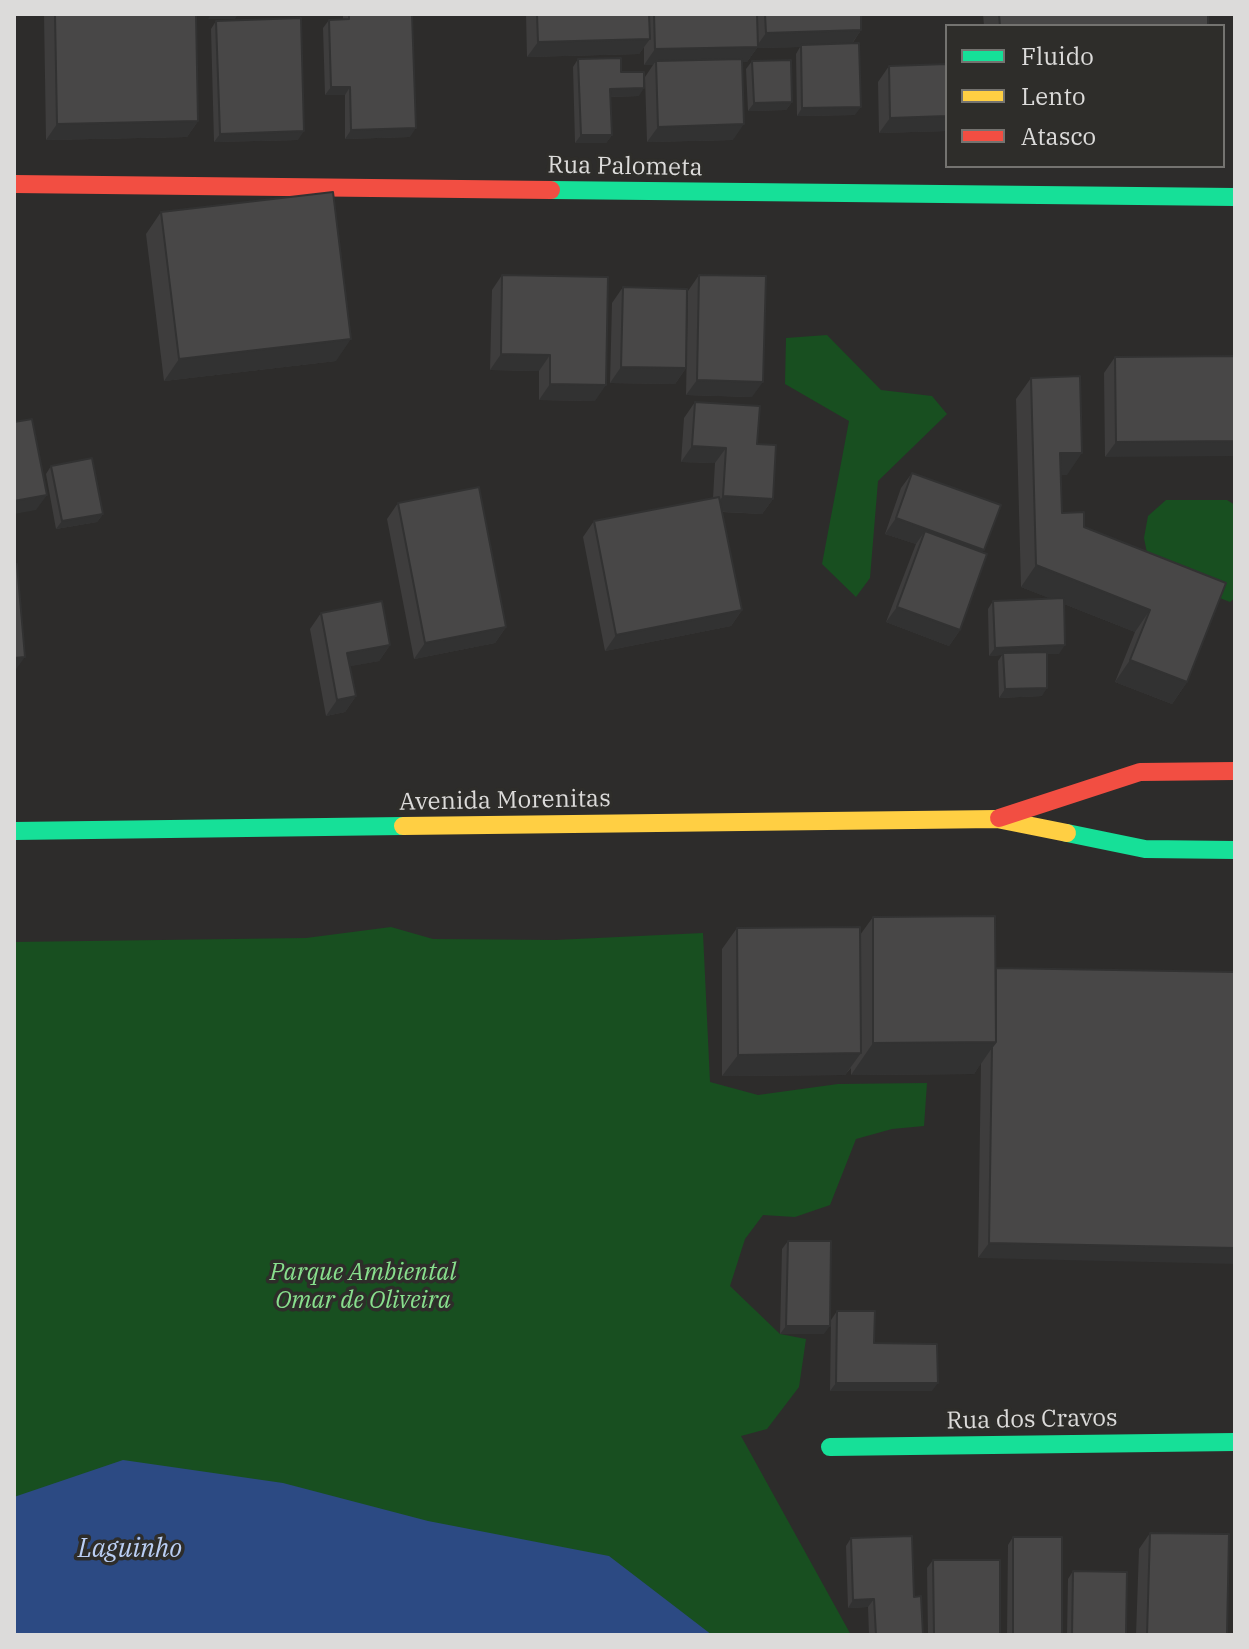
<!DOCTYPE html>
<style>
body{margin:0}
#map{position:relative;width:1249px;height:1649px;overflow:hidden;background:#2d2c2b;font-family:"IBM Plex Serif",serif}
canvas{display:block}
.frame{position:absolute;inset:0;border:16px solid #dcdbda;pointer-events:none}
.legend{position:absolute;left:945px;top:24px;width:280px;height:144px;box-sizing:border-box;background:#2e2d2a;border:2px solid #747370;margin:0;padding:10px 14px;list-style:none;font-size:24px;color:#dcdbda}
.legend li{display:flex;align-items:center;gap:16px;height:40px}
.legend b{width:40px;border:2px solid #747370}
</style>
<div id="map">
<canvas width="1249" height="1649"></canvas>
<div class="frame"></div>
<ul class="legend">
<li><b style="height:10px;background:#16e098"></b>Fluido</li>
<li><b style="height:10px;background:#ffcf43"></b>Lento</li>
<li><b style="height:10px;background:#f24e42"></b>Atasco</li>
</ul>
</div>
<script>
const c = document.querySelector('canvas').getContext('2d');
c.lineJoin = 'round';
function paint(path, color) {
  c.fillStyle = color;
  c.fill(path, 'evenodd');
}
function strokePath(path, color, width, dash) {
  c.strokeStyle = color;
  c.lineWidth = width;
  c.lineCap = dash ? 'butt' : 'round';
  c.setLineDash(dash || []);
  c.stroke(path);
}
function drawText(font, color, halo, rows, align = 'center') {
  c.font = font + ' "IBM Plex Serif",serif';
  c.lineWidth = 7;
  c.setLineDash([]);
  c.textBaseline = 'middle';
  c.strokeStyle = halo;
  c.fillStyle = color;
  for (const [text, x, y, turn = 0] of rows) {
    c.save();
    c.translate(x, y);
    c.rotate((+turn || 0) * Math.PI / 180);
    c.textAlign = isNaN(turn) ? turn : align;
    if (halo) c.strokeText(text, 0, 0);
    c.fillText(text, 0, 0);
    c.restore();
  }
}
paint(new Path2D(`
 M827,335l54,55 51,6 15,18 -69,67 -8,97 -14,19 -34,-33 27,-143 -64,-37 1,-46z
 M1166,500h61l8,5v93l-5,4 -61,-24 -22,-25 -3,-15 4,-22z
 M391,927l42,12 122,1 148,-7 7,149 48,13 80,-11 89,-1 -3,43 -32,3 -36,10 -26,66 -35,12 -32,-2 -18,24 -15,47 50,48 26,5 -7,48 -32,42 -26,7 110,199h-837v-693l292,-4z`), '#184f20');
paint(new Path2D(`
 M123,1460l160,23 145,38 181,35 103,79h-698v-138z`), '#2c4a83');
strokePath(new Path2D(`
 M551,190l684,7
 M14,831l389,-5
 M1067,833l78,16 90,1
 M830,1447l405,-5`), '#16e098', 18);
strokePath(new Path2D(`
 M403,826l594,-7 70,14`), '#ffcf43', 18);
strokePath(new Path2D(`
 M14,184l537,6
 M999,818l141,-46 95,-1`), '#f24e42', 18);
paint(new Path2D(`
 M44,14h152l2,107 -11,16 -141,3z
 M343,14h69l-2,123 -65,2v-44h-20l-2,-67 6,-8 14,-1z
 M526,14h335v16l-9,14 3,71 -58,1 -1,-62 4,-7 -43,1 -10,14h-5l-9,78 -86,2 -2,-65 8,-12h-9v-18l-5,7 -112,3z
 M983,14h225v12h-224z
 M216,21l82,119 -84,2 -3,-113z
 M578,59l43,13 18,24 -29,1 2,38 -6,8h-31l-2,-76z
 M752,61l40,41 -6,8 -38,1 -2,-42z
 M947,64v67l-68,2 -1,-51 11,-16z
 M161,212l175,149 -172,20 -18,-147z
 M502,275l93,126 -56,-1v-29l-49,-1 2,-80z
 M699,275l53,122 -66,-2 2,-104z
 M623,287l63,81 -11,16 -65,-1 2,-80z
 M1235,356l-130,101 -1,-84 11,-16z
 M1031,378l36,97h-6l1,38 22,14 142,56 -39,99 -15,22 -57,-22 20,-50 -71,-28 -5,50h-12l-5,42 -43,2 -1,-37 4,-6 -13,1 -1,-47 5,-8 59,-2 -31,-12 -5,-188z
 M695,402l62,42 16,55 -11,15 -40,-2 20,98 -11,16 -126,25 -22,-114 11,-16 119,-23 2,-35 -34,-1 3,-44z
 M51,466l52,48 -6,8 -41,7 -10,-55z
 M912,473l70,79 -22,78 -11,16 -63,-24 30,-78 -31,-10 16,-46z
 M398,503l108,124 -11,16 -81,16 -27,-140z
 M321,613l69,32 -11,16 -29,5 6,30 -11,16 -19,4 -16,-87z
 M873,917l123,51 239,4 -257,286 3,-195 -7,11 -123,1v-7l-6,7 -123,1v-127l15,-21 123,7z
 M788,1241l36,93h-44l2,-85z
 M837,1311l37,32 58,48h-102l1,-71z
 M1150,1533l77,102h-91l3,-86z
 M1013,1537l49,98h-55l1,-90z
 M851,1538l63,59 9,38h-54l-1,-28 -20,1 -2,-62z
 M933,1560l67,75h-72l-1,-67z
 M1073,1571l53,64h-59l1,-56z`), '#3e3d3d');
paint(new Path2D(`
 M211,14h27l-3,5h-27z
 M861,30l-11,16 -93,2 -10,14 -91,3v-4l-3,4h-9l11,-16 101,-2 10,-14z
 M650,39l-11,15 -112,3 11,-15z
 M331,87h19l-5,8h-20z
 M644,88l-5,8 -35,1 6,-8z
 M792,102l-6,8 -38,1 6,-8z
 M861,107l-6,8 -58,1 5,-8z
 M947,116v15l-68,2 11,-15z
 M198,121l-11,16 -141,3 11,-16z
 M744,124l-11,16 -86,2 11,-15z
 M416,128l-6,9 -65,2 6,-9z
 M304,131l-6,9 -84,2 6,-8z
 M581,135h31l-6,8h-31z
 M351,339l-15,22 -172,20 15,-22z
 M501,354l49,1 -11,16 -49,-1z
 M621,367l65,1 -11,16 -65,-1z
 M697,380l66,2 -11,15 -66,-2z
 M550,384l56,1 -11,16 -56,-1z
 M1235,441v15l-130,1 11,-15z
 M692,446l34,2 -11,15 -34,-1z
 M1060,453h22l-15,22h-22z
 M47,495l-11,15 -22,4v-13z
 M723,496l50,3 -11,15 -50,-3z
 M103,514l-6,8 -41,7 6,-8z
 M896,518l88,32 -11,15 -48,-34 -9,13 -31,-10z
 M1036,565l114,45 -15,22 -114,-45z
 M897,607l63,23 -11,16 -63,-24z
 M742,610l-11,16 -126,25 11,-16z
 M506,627l-11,16 -81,16 11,-16z
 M390,645l-11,16 -43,8 11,-16z
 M1065,645l-6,9 -56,1v-2l-1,2 -13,1 6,-8z
 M25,657l-11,15v-14z
 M1130,660l57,22 -15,22 -57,-22z
 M1047,688l-5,8 -43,2 6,-9z
 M356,696l-11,16 -19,4 11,-16z
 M996,1042l-22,32 -123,1 22,-32z
 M861,1053l-16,22 -123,1 16,-21z
 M989,1243l246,5v16l-257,-6z
 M786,1326h44l-6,8h-44z
 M836,1383h102l-6,8h-102z
 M874,1599l-6,8 -20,1 5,-8z`), '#323232');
const building = new Path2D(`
 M55,14h141l2,107 -141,3z
 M349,14h63l4,114 -65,2 -1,-43h-19l-2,-67 20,-1z
 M537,14h112l1,25 -112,3z
 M654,14h103l1,33 -103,2z
 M765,14h96v16l-95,3z
 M999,14h209v12h-208z
 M301,18l3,113 -84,3 -4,-113z
 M859,43l2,64 -59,1 -1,-63z
 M621,58v14h23v16l-34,1 2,46h-31l-3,-76z
 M742,59l2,65 -86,3 -2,-66z
 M791,60l1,42 -38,1 -2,-42z
 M947,64v52l-57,2 -1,-52z
 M333,192l18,147 -172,20 -18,-147z
 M502,275l106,2 -2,108 -56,-1v-29l-49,-1z
 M699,275l67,1 -3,106 -66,-2z
 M623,287l64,2 -1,79 -65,-1z
 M1235,356v85l-119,1 -1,-85z
 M1080,376l2,77h-22l2,60 22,-1v15l142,56 -39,99 -57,-22 20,-50 -114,-45 -5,-187z
 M695,402l65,4 -3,38 19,1 -3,54 -50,-3 3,-48 -34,-2z
 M32,419l15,76 -33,6v-79z
 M92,458l11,56 -41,7 -11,-55z
 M912,473l89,32 -17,45 -88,-32z
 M479,487l27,140 -81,16 -27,-140z
 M719,497l23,113 -126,25 -22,-114z
 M925,531l62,23 -27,76 -63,-23z
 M14,564h3l8,93 -11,1z
 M1064,598l1,47 -70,3 -2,-47z
 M382,601l8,44 -43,8 9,43 -19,4 -16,-87z
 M1047,652v36l-42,1 -2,-36z
 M995,916l1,126 -123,1v-126z
 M860,927l1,126 -123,2 -1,-127z
 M996,968l239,4v276l-246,-5 3,-196 4,-5z
 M788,1241h43l-1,85h-44z
 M837,1311h38l-1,32 63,1 1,39h-102z
 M1150,1533l79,1 -2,101h-80z
 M912,1536l2,61 7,-1 2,39h-47l-2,-36 -21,1 -2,-62z
 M1013,1537h49v98h-49z
 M933,1560h67v75h-66z
 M1073,1571l54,1 -1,63h-54z`);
paint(building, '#484747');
strokePath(building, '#323232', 2);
drawText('24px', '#dcdbda', '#2e2d2a', [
 ["Rua Palometa",625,167,1],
 ["Avenida Morenitas",505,801,-1],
 ["Rua dos Cravos",1032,1420,-1]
]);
drawText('italic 24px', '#88df8d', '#2e2d2a', [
 ["Parque Ambiental",363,1273],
 ["Omar de Oliveira",363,1301]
]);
drawText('italic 26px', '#bacef3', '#2e2d2a', [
 ["Laguinho",130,1549]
]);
</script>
